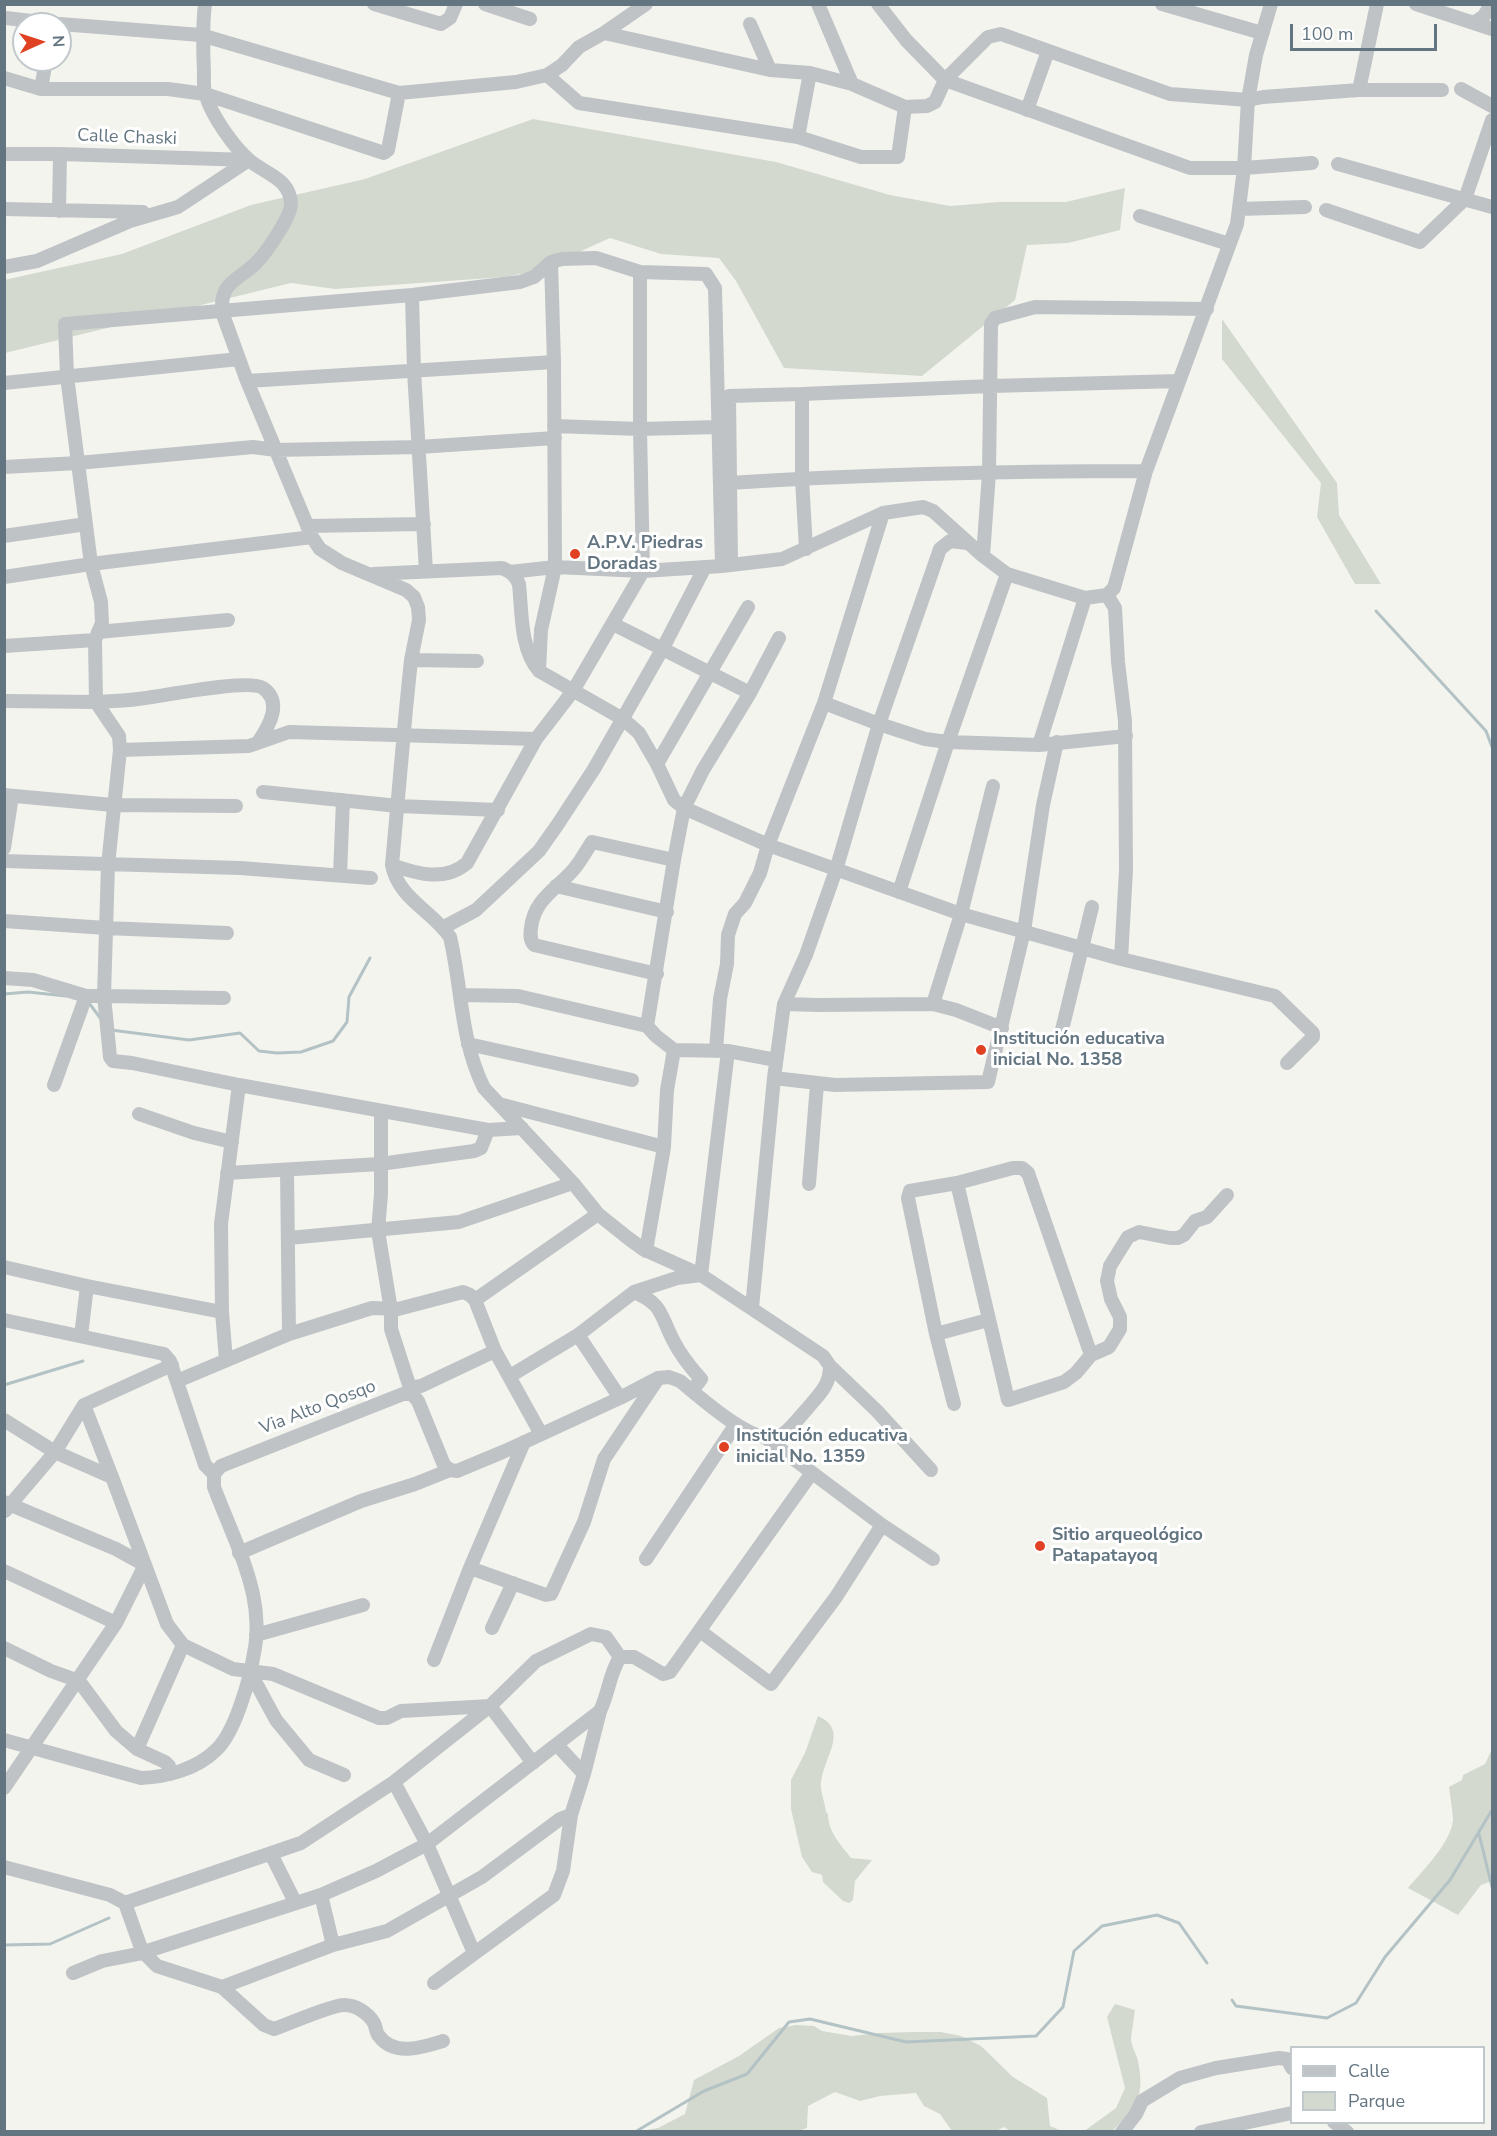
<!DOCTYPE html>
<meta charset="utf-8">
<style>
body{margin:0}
#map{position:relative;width:1497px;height:2136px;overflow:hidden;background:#f4f4ef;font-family:"Nunito Sans",sans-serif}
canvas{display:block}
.frame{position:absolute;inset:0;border:6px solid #637580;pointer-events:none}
.legend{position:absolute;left:1290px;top:2046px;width:195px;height:78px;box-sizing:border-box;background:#fff;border:2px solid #c1c8cc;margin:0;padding:8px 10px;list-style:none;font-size:18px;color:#637580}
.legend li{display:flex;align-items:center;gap:12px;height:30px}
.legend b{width:30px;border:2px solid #c1c8cc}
.north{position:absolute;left:12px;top:12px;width:60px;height:60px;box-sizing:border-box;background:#fff;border:2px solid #c1c8cc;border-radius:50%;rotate:87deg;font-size:16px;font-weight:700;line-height:24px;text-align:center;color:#637580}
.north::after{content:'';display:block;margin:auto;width:21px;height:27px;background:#e04123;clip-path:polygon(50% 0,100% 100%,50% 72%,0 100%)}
.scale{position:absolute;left:1290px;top:24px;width:147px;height:27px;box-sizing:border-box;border:3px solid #637580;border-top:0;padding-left:8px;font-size:18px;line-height:21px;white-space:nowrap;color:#637580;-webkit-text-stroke:4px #fff;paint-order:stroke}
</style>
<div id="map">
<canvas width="1497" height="2136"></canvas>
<div class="frame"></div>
<ul class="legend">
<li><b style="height:8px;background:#bfc3c6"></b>Calle</li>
<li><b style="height:16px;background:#d3d9cf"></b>Parque</li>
</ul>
<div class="north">N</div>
<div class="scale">100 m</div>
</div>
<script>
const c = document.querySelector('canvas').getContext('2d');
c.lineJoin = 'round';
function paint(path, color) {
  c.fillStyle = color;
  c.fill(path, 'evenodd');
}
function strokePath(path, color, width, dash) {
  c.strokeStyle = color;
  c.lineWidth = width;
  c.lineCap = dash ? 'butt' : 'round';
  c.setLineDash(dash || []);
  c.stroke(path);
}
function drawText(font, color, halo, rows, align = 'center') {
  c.font = font + ' "Nunito Sans",sans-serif';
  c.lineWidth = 6;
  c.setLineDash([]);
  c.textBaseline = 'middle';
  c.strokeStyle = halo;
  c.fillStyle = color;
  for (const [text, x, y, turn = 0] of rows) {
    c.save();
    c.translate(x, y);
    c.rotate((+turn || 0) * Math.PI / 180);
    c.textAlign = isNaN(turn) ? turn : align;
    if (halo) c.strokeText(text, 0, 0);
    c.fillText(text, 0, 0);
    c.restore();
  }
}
paint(new Path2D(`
 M533,119l243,43 114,33 60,11 49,-4h67l59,-14 -5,42 -52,13 -41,2 -12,55 -93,76 -138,-8 -48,-87 -17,-23 -58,-4 -51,-16 -73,33 -33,6 -169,12 -44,-6 -286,70 -1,-73 118,-26 129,-49 114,-26z
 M1222,319l115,164 2,32 42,69h-26l-38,-67 4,-34 -99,-124z
 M818,1716c34,15 2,44 3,72 1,8 4,16 5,24l2,2c0,18 13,31 23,44l21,2 -17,21 -2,19 -4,3 -6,-2 -20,-19 -1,-7 -10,-3 -10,-15 -11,-48v-29l14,-27z
 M1492,1749v132l-11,4 -23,30 -50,-27c14,-17 43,-45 45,-68 0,-6 -3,-25 -4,-33l13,-7 1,-5 22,-11z
 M1115,2004l20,6c-1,9 -3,19 -4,28 0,8 5,15 7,23 7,35 -1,46 -26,70l-29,1 33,-24 9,-20 -18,-71z
 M796,2025l18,1 8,5 30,5 27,-3 34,-1h28l20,4 20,10 32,31 34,21 3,28 12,5h-52l-6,-4 -8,4h-44l-12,-17 -16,-8 -8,-13 -36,3 -20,5 -25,-9 -27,14 -1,22 -8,3h-157l16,-3 27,-14 9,-34 45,-24 40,-28z`), '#d3d9cf');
strokePath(new Path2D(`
 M1376,611l110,120 6,16
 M4,994l24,-2 38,4
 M89,1003l12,16
 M111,1030l78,10 51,-7 19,18 18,2 24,-1 32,-11 14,-19 2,-25 21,-39
 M4,1385l79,-24
 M1479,1834l13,53
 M4,1945l46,-1 59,-26
 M1232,2000l4,6 91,12 29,-15 29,-46 65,-77 42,-70
 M635,2132l69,-41 43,-17 42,-52 21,-3 96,23 130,-6 27,-29 11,-56 28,-25 55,-11 22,8 28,40`), '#b3c2c4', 3);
strokePath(new Path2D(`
 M205,4c-3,24 -2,46 -1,69 0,7 -1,16 2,23 6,20 27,50 43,64 16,14 41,18 42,44 0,13 -25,49 -35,59 -18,18 -36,18 -34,49l25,69 65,156 8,12 22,14 64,27 8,7 4,10 1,13 -8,40 -5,49 -14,156c6,33 40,46 58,72 12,50 10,103 34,151l89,95 25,31 30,24 15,11 58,26 122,81 7,10 47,45 54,59
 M374,4l67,20 9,-6 6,-14
 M485,4l45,15
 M818,4l34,80
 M878,4l28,36 39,40 43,-43 13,-3 169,60 78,6 15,-3 96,-7h83
 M1162,4l100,29
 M1416,4l76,25
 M6,18l51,6
 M1475,22l9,-6 7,-12
 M60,24l141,11 198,58 117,-11 31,-7 15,-10 17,-18 25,-14 166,37 40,3 42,11 53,23 22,-1 8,-4 10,-22 245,88h54l68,-5
 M750,24l20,46
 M604,33l42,-29
 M547,75l32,28 219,34 63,20h37l7,-50
 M4,78l37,11h127l37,5 179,59 4,-3 11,-57
 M41,89l5,-29
 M1461,89l31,17
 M1359,90l18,-86
 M1027,110l21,-59
 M798,137l12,-64
 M4,154h56l189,6
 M1338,164l154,43
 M4,209l139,3
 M1239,209l66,-2
 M1326,210l94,32 45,-43 27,-79
 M59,211l1,-57
 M1140,216l89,28
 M551,262l11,-3 34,-1 44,14 66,2 9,14 7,278
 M4,267l33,-6 93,-40 48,-14 71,-47
 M412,295l2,76 12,200
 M247,381l307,-19
 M4,383l235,-24
 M554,426l86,3 79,-2
 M4,467l74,-4 -11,-87 -2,-52 347,-29 108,-13 14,-5 17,-15 3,100 1,205 -14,63 -2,41
 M729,483c139,-9 278,-12 417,-12
 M307,526l117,-2
 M4,536l82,-12
 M806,549l-4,-70v-85l189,-8 188,-5
 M983,556l6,-83 2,-149 4,-6 40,-11 172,2
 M731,563l-2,-167 73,-2
 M510,572l45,-5 88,4 79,-5 60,-7 101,-46 40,-6 10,4 50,45 24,18 78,24 22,-3 7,-7 32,-117 91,-247 7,-56 4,-68 8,-45 15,-51
 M373,574l129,-6c9,4 13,7 17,16 3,28 1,65 20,87l84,48 16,14 18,31 17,36 10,8 84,37 193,69 160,45 154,37 38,37v4l-26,26
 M4,577l87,-13 221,-27
 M1107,595l8,13 3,54 7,59 1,149 -5,89
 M613,624l137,69
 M98,632l130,-12
 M4,646l91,-6
 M411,660l66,1
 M4,701l92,1 -1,-62 7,-17 -1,-21 -10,-38 -13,-101 175,-16 23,3 143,-3 136,-9
 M96,702l23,34 1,14 -12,115 -4,131 120,2
 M96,702c14,-1 28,-1 42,-3 22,-2 110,-21 125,-11 20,14 6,38 -4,53
 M824,703l55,21 46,15 23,3 91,3 87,-9
 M1039,745l46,-147
 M120,750l129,-4 40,-14 247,7
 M657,764l91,-157
 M263,792l135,14 100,4
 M4,795l109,10 123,1
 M4,848l8,-52
 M4,861l236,7 131,10
 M392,865c25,9 53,17 75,-2l69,-124 37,-48 70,-120 -3,-142v-157
 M340,875l3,-75
 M556,886l111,26
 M899,892l49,-150 59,-168
 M4,921l102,7 121,5
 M444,927l32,-17 63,-59 19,-27 36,-55 69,-121 42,-81
 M657,974l-123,-29c-4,-5 -4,-10 -3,-17 3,-29 26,-39 43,-59 7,-8 12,-18 18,-27l82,18
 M4,978l29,2 53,16h18l6,61 3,4 19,2 107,22
 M460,995l58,1 129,30
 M784,1004l34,1 115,-1 23,6 46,18
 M933,1004l28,-90 32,-128
 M1061,1034l31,-127
 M468,1044l164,36
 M674,1050l54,1 48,9
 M716,1050l4,-51 7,-35 1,-29 7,-21 10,-11 15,-30 8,-28 56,-142 59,-190
 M774,1078l61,7 153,-3 36,-151 19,-126 14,-63
 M54,1085l32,-89
 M499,1104l165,43
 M381,1111v83l-3,37 13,79v19l21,65
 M139,1114l55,19 38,9
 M287,1170l2,164
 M227,1173l153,-9 94,-13 7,-3 7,-18
 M957,1183l56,-15h9l6,5 63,182
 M809,1184l8,-100
 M289,1238l170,-16 114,-39
 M646,1251l18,-104 3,-57 7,-40 -18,-14 -9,-10 27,-166 10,-52 19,-38 47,-77 29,-55
 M4,1267l83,19 135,26 -1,-88 18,-139 249,45 34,-2
 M634,1292c29,12 26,23 39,48 7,14 17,27 28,39l-9,12
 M475,1300l123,-86
 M752,1308l22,-230 10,-74 22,-49 30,-85 43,-146 61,-175 10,-8 17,2
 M222,1312l4,48
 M4,1320l160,34 6,7 35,104 9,9
 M936,1334l52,-14
 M578,1335l42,63
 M81,1336l6,-50
 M510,1376l68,-41 56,-43 43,-14 24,-3 27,-224
 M177,1381l112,-47 83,-26 26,1 65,-17 7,3 5,5 20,51 46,83
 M410,1388l11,-2 74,-35
 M954,1404l-18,-70 -28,-136 2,-7 47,-8 51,217 56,-18 12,-9 15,-18 18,-8 11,-18v-12l-9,-18 -4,-18 3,-15 18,-29 11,-5 31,6h8l6,-3 11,-14 12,-4 20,-22
 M4,1420l51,32 57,25 33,88 -29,58 -112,165
 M767,1439l115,86 51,34
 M112,1477l-28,-72 88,-40
 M4,1502l112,47 29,16 22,59 16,21 50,24 40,5 106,44h8l14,-7 89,-5 43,57
 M5,1511l50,-59 29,-47
 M239,1553l122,-52 54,-17 35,-14 7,1 48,-20 115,-53 38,-20 11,-1 11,4c20,16 72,64 97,56 11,-3 22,-20 30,-28 12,-15 23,-23 23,-43
 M646,1559l90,-135
 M470,1568l76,27 5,-1 33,-72 20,-63 53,-79
 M4,1571l112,52
 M492,1628l21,-45
 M700,1631l71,53 65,-87 46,-72
 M256,1635l107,-30
 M4,1648l47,23 28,10 37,50 21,18 28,13 4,4 1,8
 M434,1660l36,-92 54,-126
 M250,1672l26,48 33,40 35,15
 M4,1740l137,38c26,-1 56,-9 75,-28 19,-17 34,-71 38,-97 4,-18 3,-41 -1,-59 -8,-36 -26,-72 -39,-107v-13l7,-8 182,-72h9l6,7 26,64 6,5
 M557,1745l27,29
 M137,1749l46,-104
 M394,1782l33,62 47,109
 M271,1854l24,48
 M4,1867l106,28 15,8 17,48 15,15 65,21 111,-42 -12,-50
 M125,1903l176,-60 93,-61 96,-76 46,-45 55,-27 15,3 14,20
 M333,1945l54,-14 95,-54 78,-58 11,-4
 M73,1973l29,-12 36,-7 183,-59 55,-24 51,-27 173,-133c9,-19 9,-36 20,-54h14l29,17 7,-2 141,-198
 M434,1983l120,-88 9,-24 8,-56 13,-41 16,-63
 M222,1987l42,38 10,4c15,-5 57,-24 70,-24 12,0 24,8 30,18 2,4 2,10 5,13 15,21 45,11 64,5
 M1334,2122l13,10
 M1122,2132l14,-18 6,-13 38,-23 36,-10 63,-10 8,1 5,9
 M1201,2132l91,-19`), '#bfc3c6', 14);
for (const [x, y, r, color] of [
 [575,554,6,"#e04123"],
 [981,1050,6,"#e04123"],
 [724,1447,6,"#e04123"],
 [1040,1546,6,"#e04123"]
]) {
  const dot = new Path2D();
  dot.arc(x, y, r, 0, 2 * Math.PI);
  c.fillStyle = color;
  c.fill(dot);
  strokePath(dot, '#fff', 2);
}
drawText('18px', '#637580', '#fff', [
 ["Calle Chaski",127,138,2],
 ["Via Alto Qosqo",318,1408,-21]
]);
drawText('bold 18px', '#637580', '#fff', [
 ["A.P.V. Piedras",587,544],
 ["Doradas",587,565],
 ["Institución educativa",993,1040],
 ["inicial No. 1358",993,1061],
 ["Institución educativa",736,1437],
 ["inicial No. 1359",736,1458],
 ["Sitio arqueológico",1052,1536],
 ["Patapatayoq",1052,1557]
], 'left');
</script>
